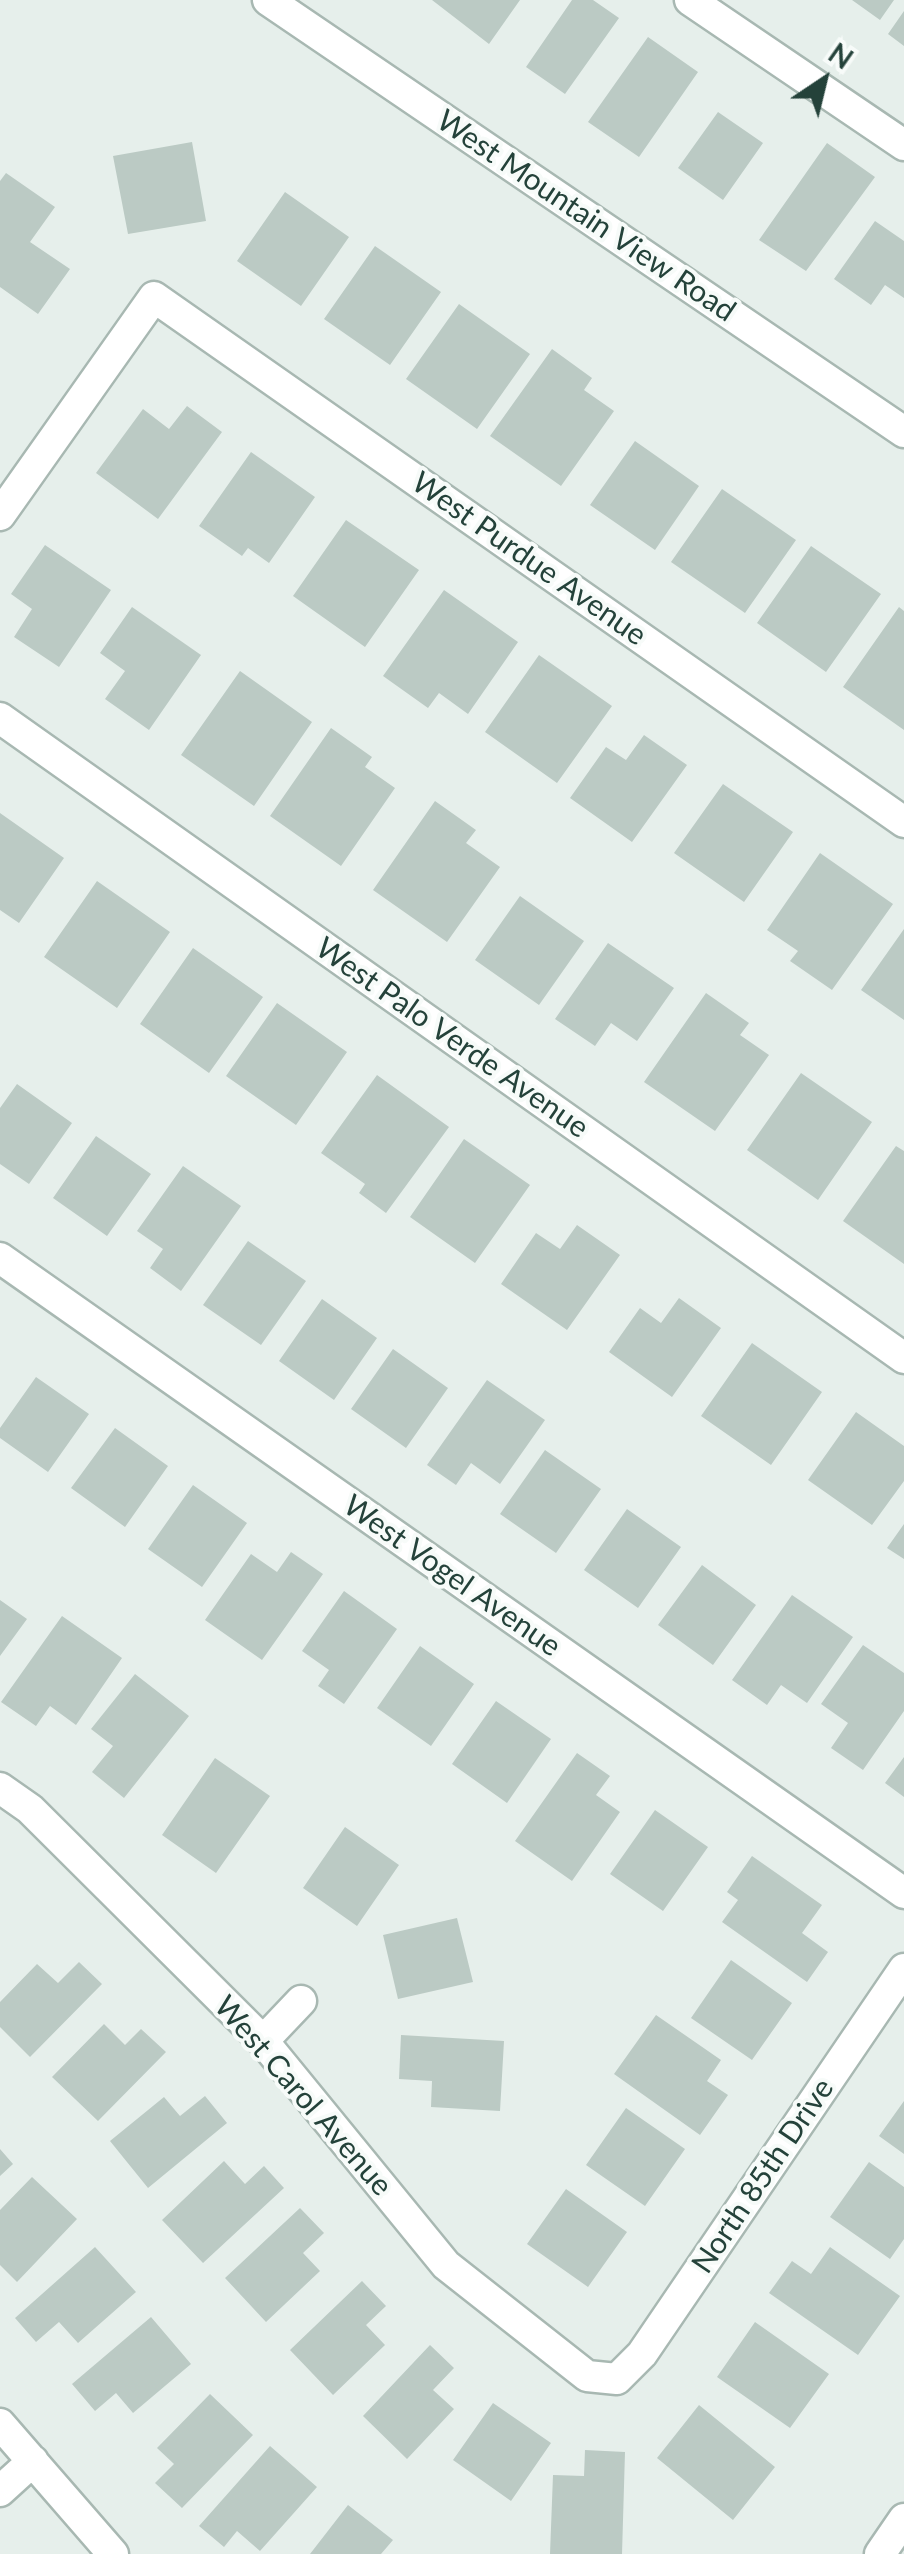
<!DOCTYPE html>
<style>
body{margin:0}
#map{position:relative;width:904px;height:2554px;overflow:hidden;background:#e6efeb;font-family:Lato,sans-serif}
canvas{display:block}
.north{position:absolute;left:774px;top:30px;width:100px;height:100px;-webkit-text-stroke:8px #f7fbf9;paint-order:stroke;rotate:35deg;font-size:28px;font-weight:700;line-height:40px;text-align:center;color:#24423a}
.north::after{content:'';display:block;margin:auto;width:35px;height:45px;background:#24423a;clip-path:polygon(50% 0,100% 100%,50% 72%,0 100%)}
</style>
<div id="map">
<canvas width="904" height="2554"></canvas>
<div class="north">N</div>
</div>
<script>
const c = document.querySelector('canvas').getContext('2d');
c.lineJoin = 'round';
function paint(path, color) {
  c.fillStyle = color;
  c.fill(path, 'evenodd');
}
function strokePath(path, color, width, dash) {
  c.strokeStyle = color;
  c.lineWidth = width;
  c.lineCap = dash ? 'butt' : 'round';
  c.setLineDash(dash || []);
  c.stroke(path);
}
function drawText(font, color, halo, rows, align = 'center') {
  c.font = font + ' Lato,sans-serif';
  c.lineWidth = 8;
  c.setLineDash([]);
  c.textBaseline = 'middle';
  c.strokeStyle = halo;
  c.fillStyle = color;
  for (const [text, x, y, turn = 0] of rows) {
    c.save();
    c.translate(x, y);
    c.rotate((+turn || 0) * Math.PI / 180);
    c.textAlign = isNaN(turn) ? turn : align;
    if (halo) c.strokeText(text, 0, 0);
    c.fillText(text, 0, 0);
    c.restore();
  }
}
paint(new Path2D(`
 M432,0h88l-31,44z
 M572,0h21l26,18 -54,76 -39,-27z
 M852,0h42l-14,20z
 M904,11v35l-16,-12z
 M648,37l50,35 -59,85 -51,-35z
 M718,112l45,31 -40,57 -45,-32z
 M192,142l14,79 -78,13 -15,-78z
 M827,143l48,34 -69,94 -47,-31z
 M6,173l49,34 -25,35 40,27 -32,45 -38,-27v-106z
 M285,192l64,45 -48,69 -64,-45z
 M875,221l29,20v57l-19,-13 -14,20 -37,-26z
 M375,246l66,46 -51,73 -66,-46z
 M459,304l71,50 -53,75 -71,-50z
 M552,349l40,29 -8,12 30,21 -53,75 -71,-50z
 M187,406l35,26 -64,87 -62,-46 47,-64 26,20z
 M635,441l64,45 -44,64 -65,-45z
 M251,452l64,45 -46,66 -21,-15 -6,8 -43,-30z
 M722,489l74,51 -51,73 -74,-51z
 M346,520l73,50 -54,77 -72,-51z
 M45,545l66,45 -52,77 -45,-30 18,-28 -21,-15z
 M811,546l70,48 -55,78 -69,-49z
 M444,590l74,52 -50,72 -29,-21 -11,15 -45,-32z
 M132,607l69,48 -52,75 -44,-31 20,-28 -25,-18z
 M899,607l5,4v119l-61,-43z
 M539,655l73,51 -55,77 -72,-51z
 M240,671l72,51 -58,84 -73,-51z
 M331,728l41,29 -7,10 30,21 -54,78 -71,-50z
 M644,735l43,30 -55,77 -62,-44 36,-51 20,13z
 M723,784l70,48 -49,70 -70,-49z
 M435,801l41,29 -10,13 34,24 -53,75 -74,-52z
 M0,813l64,45 -45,65 -19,-13z
 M820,853l73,51 -61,86 -42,-29 8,-10 -31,-21z
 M97,881l73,51 -53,76 -73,-51z
 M520,896l64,45 -45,64 -64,-45z
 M904,929v91l-43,-30z
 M608,943l66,45 -37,53 -26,-18 -16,23 -40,-27z
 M193,948l70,49 -54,76 -69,-49z
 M706,993l43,30 -9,12 29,20 -54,76 -71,-49z
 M277,1003l70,49 -51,73 -70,-49z
 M801,1073l71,49 -54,78 -71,-50z
 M377,1075l72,52 -63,86 -27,-20 6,-9 -44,-31z
 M17,1084l55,39 -43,61 -29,-20v-56z
 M96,1136l55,38 -44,62 -54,-38z
 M464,1139l66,46 -55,78 -65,-46z
 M896,1146l8,5v113l-61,-43z
 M183,1166l58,40 -60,85 -31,-23 13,-19 -26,-18z
 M577,1225l43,30 -53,75 -66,-46 35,-51 24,16z
 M248,1241l58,40 -45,64 -58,-40z
 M679,1298l42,30 -49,69 -63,-45 31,-44 21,15z
 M322,1299l55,39 -43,62 -55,-39z
 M752,1343l70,49 -51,73 -70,-49z
 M393,1349l55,39 -42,60 -55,-39z
 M36,1377l53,37 -41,58 -48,-34v-10z
 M487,1380l58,40 -45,64 -29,-21 -15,22 -29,-20z
 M856,1412l48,34v35l-32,44 -64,-45z
 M115,1428l53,38 -43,61 -54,-39z
 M545,1450l56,39 -45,64 -56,-39z
 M193,1485l54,38 -45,64 -54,-38z
 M627,1509l54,38 -43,61 -54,-38z
 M904,1524v35l-17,-11z
 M291,1552l32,22 -61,86 -57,-40 46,-66 26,18z
 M702,1565l54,40 -43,60 -55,-40z
 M344,1591l53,38 -53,75 -26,-18 11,-16 -27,-19z
 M792,1595l61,42 -46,66 -26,-18 -14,20 -35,-25z
 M0,1600l27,19 -27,37z
 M62,1616l60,42 -46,67 -26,-19 -14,20 -35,-24z
 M863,1645l41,28v38l-41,59 -32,-22 17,-25 -27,-19z
 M420,1646l54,38 -43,62 -54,-38z
 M135,1674l54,42 -65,82 -32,-26 21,-26 -22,-17z
 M496,1701l55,38 -44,64 -55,-39z
 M577,1753l33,23 -14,19 24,17 -48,69 -57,-40z
 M904,1757v40l-19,-14z
 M215,1758l55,38 -54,77 -54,-38z
 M655,1810l53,37 -45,64 -53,-37z
 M345,1827l54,38 -42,61 -54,-38z
 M752,1856l70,49 -20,28 26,19 -21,30 -85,-60 16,-22 -11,-8z
 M457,1918l16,64 -75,17 -15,-64z
 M731,1960l61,43 -40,57 -61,-42z
 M79,1962l23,22 -72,73 -30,-30v-25l37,-38 21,19z
 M656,2015l65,45 -14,21 21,14 -28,40 -86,-61z
 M104,2024l21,21 16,-16 25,23 -68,69 -46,-44z
 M401,2035l103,6 -4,70 -69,-4 1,-26 -33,-2z
 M205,2096l22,27 -79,65 -38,-47 54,-44 16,19z
 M904,2101v53l-25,-18z
 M626,2108l59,41 -40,57 -59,-41z
 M0,2149l13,15 -13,12z
 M224,2161l21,23 19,-18 20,22 -81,75 -41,-43z
 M869,2162l35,25v52l-14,20 -60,-42z
 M32,2177l45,42 -60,63 -17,-17v-55z
 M566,2189l61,43 -39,55 -61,-43z
 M300,2208l24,25 -21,20 17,18 -54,51 -41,-44z
 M95,2247l41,45 -58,51 -19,-21 -23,20 -21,-24z
 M830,2247l70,49 -42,59 -89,-62 23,-32 19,13z
 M362,2281l24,25 -20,19 19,20 -52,50 -43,-45z
 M151,2317l40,47 -58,49 -17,-20 -21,18 -23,-27z
 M755,2322l74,52 -39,54 -73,-51z
 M430,2345l24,23 -21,22 21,19 -47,50 -44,-43z
 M210,2394l43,41 -71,73 -27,-25 19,-19 -17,-16z
 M493,2403l58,40 -40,58 -58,-41z
 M699,2405l76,62 -42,53 -76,-62z
 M270,2446l47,41 -57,64 -23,-20 -13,16 -25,-21z
 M585,2450l40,2 -3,102h-72l3,-79 31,1z
 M348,2505l45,35 -12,14h-71z`), '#bbcac4');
const minor = new Path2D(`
 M268,0l636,432
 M690,0l214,145
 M0,515l154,-218 750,525
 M0,718l904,640
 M0,1258l904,635
 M0,1788l30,21 233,232 183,224 141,111 30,3 25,-25 262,-385
 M263,2041l38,-40
 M0,2424l113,130
 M0,2491l33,-30
 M880,2554l24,-35`);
strokePath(minor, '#a8b8b2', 35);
strokePath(minor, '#fff', 30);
drawText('30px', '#24423a', '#f7fbf9', [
 ["West Mountain View Road",586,216,34],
 ["West Purdue Avenue",529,559,35],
 ["West Palo Verde Avenue",452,1038,35],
 ["West Vogel Avenue",452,1576,35],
 ["West Carol Avenue",303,2096,49],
 ["North 85th Drive",763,2176,-56]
]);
</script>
